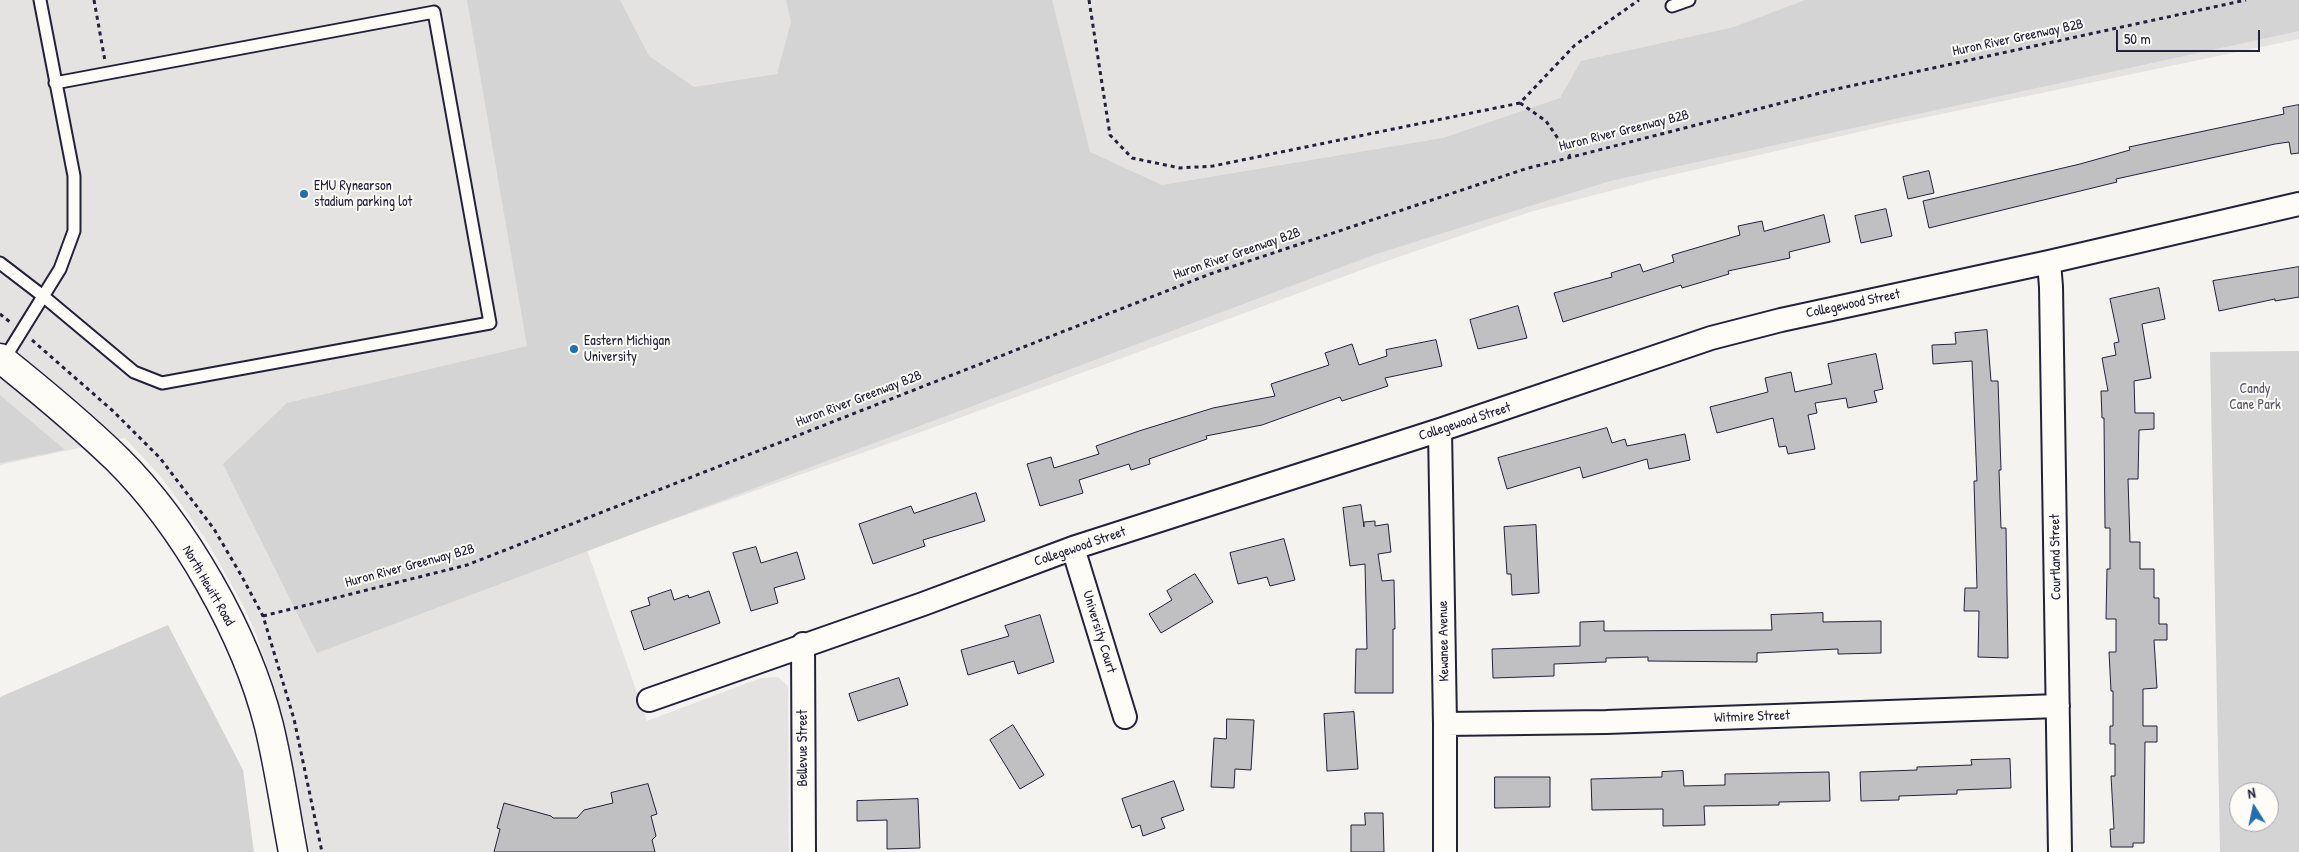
<!DOCTYPE html>
<style>
body{margin:0}
#map{position:relative;width:2299px;height:852px;overflow:hidden;background:#f4f3ef;font-family:"Patrick Hand",sans-serif}
canvas{display:block}
.north{position:absolute;left:2229px;top:782px;width:50px;height:50px;box-sizing:border-box;background:#fdfcf7;border:1px solid #a5a5ac;border-radius:50%;rotate:350deg;font-size:14px;font-weight:700;line-height:20px;text-align:center;color:#22223b}
.north::after{content:'';display:block;margin:auto;width:18px;height:22px;background:#1f6fb2;clip-path:polygon(50% 0,100% 100%,50% 72%,0 100%)}
.scale{position:absolute;left:2116px;top:30px;width:144px;height:22px;box-sizing:border-box;border:2px solid #22223b;border-top:0;padding-left:6px;font-size:15px;line-height:18px;white-space:nowrap;color:#22223b;-webkit-text-stroke:4px #fdfcf7;paint-order:stroke}
</style>
<div id="map">
<canvas width="2299" height="852"></canvas>
<div class="north">N</div>
<div class="scale">50 m</div>
</div>
<script>
const c = document.querySelector('canvas').getContext('2d');
c.lineJoin = 'round';
function paint(path, color) {
  c.fillStyle = color;
  c.fill(path, 'evenodd');
}
function strokePath(path, color, width, dash) {
  c.strokeStyle = color;
  c.lineWidth = width;
  c.lineCap = dash ? 'butt' : 'round';
  c.setLineDash(dash || []);
  c.stroke(path);
}
function drawText(font, color, halo, rows, align = 'center') {
  c.font = font + ' "Patrick Hand",sans-serif';
  c.lineWidth = 4;
  c.setLineDash([]);
  c.textBaseline = 'middle';
  c.strokeStyle = halo;
  c.fillStyle = color;
  for (const [text, x, y, turn = 0] of rows) {
    c.save();
    c.translate(x, y);
    c.rotate((+turn || 0) * Math.PI / 180);
    c.textAlign = isNaN(turn) ? turn : align;
    if (halo) c.strokeText(text, 0, 0);
    c.fillText(text, 0, 0);
    c.restore();
  }
}
paint(new Path2D(`
 M0,0h2299v39l-410,86 -230,53 -129,34 -155,53 -454,167 -334,118 60,171 114,-43 17,-1 10,9 1,166h-479l-34,-160 -20,-58 -13,-29 -38,-67 -43,-60 -37,-40 -125,27z`), '#e4e3e2');
paint(new Path2D(`
 M467,0h153l29,56 45,31 83,-13 14,-52 -5,-22h266l38,152 72,33 281,-47 117,-40 21,-37 153,-34 71,-27h494v31l-689,150 -234,73 -1059,399 -94,-189 64,-61 240,-57z
 M2299,351v501h-79l-10,-500zM2239,792h30v30h-30z
 M0,395l65,55 -65,13z
 M168,625l75,145 11,82h-254v-155z`), '#d5d4d5');
const building = new Path2D(`
 M2299,105v48l-8,1 -2,-12 -14,2 -159,35 1,3 -188,46 -6,-27 157,-37 50,-14 -1,-3 155,-33 -1,-6z
 M1929,171l5,22 -26,6 -5,-22z
 M1886,209l6,27 -31,7 -6,-27z
 M1824,215l6,27 -41,10 1,6 -62,13 1,3 -47,14 -1,-3 -118,37 -9,-29 58,-16 -1,-4 29,-9 3,8 31,-10 -2,-7 68,-20 -2,-9 24,-5 2,10z
 M2299,267v30l-24,4v-2l-56,12 -6,-30z
 M2159,288l6,31 -23,5 9,54 -17,3 1,32h19v16l-15,1 -1,49h-10l2,63h10v27h14v29h5v26h8v16h-13l3,48 -14,1v37h14v16h-12l-1,101h-11v4h-22l-1,-18h4l-3,-53h4v-32h-5v-18h3v-35h-2l-2,-39h7v-33h-10l1,-50h3v-41h-5l-1,-110h-2l-1,-27h7l-6,-33 14,-3 -2,-12 5,-1 -9,-43z
 M1518,306l9,32 -49,11 -8,-29z
 M1987,330l4,51h7l3,89h-2l2,58h5l2,130 -30,-1 1,-46h-15l1,-23h12l-3,-107h3l-5,-120 -39,3 -1,-19 24,-1 -1,-11z
 M1436,340l6,26 -57,12 3,8 -46,15 -2,-4 -78,28 -56,11 1,3 -58,20 1,5 -19,6 -2,-6 -50,16 4,13 -43,13 -13,-42 24,-7 3,11 45,-14 -3,-8 43,-15 74,-23 62,-12 -4,-12 58,-19 -4,-12 27,-9 7,21 28,-9 -1,-6z
 M1876,354l7,35 -9,2 3,11 -29,6 -2,-10 -31,5 2,10 -9,2 7,34 -27,5 -2,-8 -7,1 -6,-29 -56,15 -7,-26 58,-15 -3,-14 26,-6 4,20 37,-8 -4,-20z
 M1607,428l5,15 13,-4 2,7 58,-12 5,26 -41,9 -2,-10 -64,19 -3,-11 -73,22 -9,-31z
 M976,493l9,28 -62,19 2,6 -52,18 -14,-40 52,-18 3,7z
 M1361,505l3,22v-5l11,-1v5l13,-2 3,28 -13,2 4,27 12,-1 1,49h-2v64h-38l1,-44h11l-2,-85 -15,2 -7,-58z
 M1536,525l3,68 -27,2 -1,-21h-4l-3,-47z
 M1284,539l11,41 -25,6 -3,-9 -29,7 -8,-31z
 M756,547l5,16 36,-11 8,27 -31,9 4,15 -27,8 -18,-58z
 M1195,574l18,28 -52,31 -12,-19 23,-14 -5,-9z
 M671,590l3,10 14,-5 1,3 20,-7 11,32 -76,27 -13,-39 19,-6 -2,-7z
 M1823,613v9l58,-1v32l-43,1v-5l-81,4v9l-109,-1v-4l-42,1v4l-52,2v12l-61,2 -1,-29 88,-3v-24l24,-1v10l168,-1 -1,-15z
 M1040,615l14,47 -36,12 -4,-13 -46,14 -7,-25 48,-14 -4,-10z
 M899,678l9,27 -50,16 -9,-27z
 M1354,712l4,57 -31,2 -3,-57z
 M1227,719l27,1 -3,50 -16,-1 -1,19 -23,-1 3,-49 12,1z
 M1013,725l31,50 -24,14 -30,-49z
 M2010,759l1,29 -54,2v4l-58,2v4l-38,1 -1,-29 57,-2v-3l55,-2 -1,-5z
 M1683,771l1,15 41,-1v-11l104,-2 1,29 -51,1v3l-75,1 1,19 -42,1v-17l-71,1 -1,-31 71,-2v-5z
 M1495,777h55v30l-55,1z
 M1174,781l10,29 -23,8 4,10 -22,8 -3,-11 -8,3 -10,-29z
 M648,784l9,30 -6,2 5,20 -4,4 3,12h-161l6,-23 -3,-1 7,-25 47,13 2,2h24l7,-8 29,-7 -2,-10z
 M918,799l2,49 -33,1v-29l-30,1v-20z
 M1365,813h18l1,39h-33v-27h14z`);
paint(building, '#c0bfc2');
strokePath(building, '#22223b', 1);
const service = new Path2D(`
 M1672,6l17,-6
 M0,263l43,33 91,76 28,11 328,-60 -56,-311 -379,71
 M3,361l57,-92 14,-38v-55l-34,-176`);
const minor = new Path2D(`
 M2049,262l2,25 9,565
 M1440,430l5,294v128
 M1073,548l52,169
 M803,644l1,208
 M649,700l274,-96 150,-56 367,-118 271,-92 70,-18 268,-58 250,-58
 M1445,724l161,-2 452,-16`);
const secondary = new Path2D(`
 M0,358c40,32 80,65 117,101 67,66 129,175 152,267 10,41 16,84 24,126`);
strokePath(service, '#22223b', 15);
strokePath(minor, '#22223b', 26);
strokePath(secondary, '#22223b', 31);
strokePath(new Path2D(`
 M94,0l11,61
 M1089,0l21,135 22,23 48,10 33,-2 307,-63 55,-58 64,-45
 M1520,103l26,18 24,35
 M0,314l10,8
 M32,340l81,71 47,47 54,71 27,46 22,41 31,103 28,133
 M263,616l204,-51 743,-291 315,-105 307,-79 414,-90`), '#22223b', 3, [4, 4]);
strokePath(service, '#fdfcf7', 11);
strokePath(minor, '#fdfcf7', 22);
strokePath(secondary, '#fdfcf7', 28);
for (const [x, y, r, color] of [
 [304,194,5,"#1f6fb2"],
 [574,349,5,"#1f6fb2"]
]) {
  const dot = new Path2D();
  dot.arc(x, y, r, 0, 2 * Math.PI);
  c.fillStyle = color;
  c.fill(dot);
  strokePath(dot, '#fdfcf7', 2);
}
drawText('14px', '#22223b', '#fdfcf7', [
 ["Huron River Greenway B2B",2018,38,-12],
 ["Huron River Greenway B2B",1624,131,-14],
 ["Huron River Greenway B2B",1237,254,-19],
 ["Collegewood Street",1853,304,-12],
 ["Huron River Greenway B2B",859,399,-21],
 ["Collegewood Street",1465,422,-18],
 ["Collegewood Street",1080,547,-19],
 ["Courtland Street",2056,557,-91],
 ["Huron River Greenway B2B",410,566,-15],
 ["North Hewitt Road",208,586,60],
 ["University Court",1099,632,73],
 ["Kewanee Avenue",1444,641,-91],
 ["Witmire Street",1752,717,-2],
 ["Bellevue Street",803,748,-90]
]);
drawText('14px', '#22223b', '#fdfcf7', [
 ["EMU Rynearson",314,186],
 ["stadium parking lot",314,202],
 ["Eastern Michigan",584,341],
 ["University",584,357]
], 'left');
drawText('14px', '#585769', '#fdfcf7', [
 ["Candy",2255,389],
 ["Cane Park",2255,405]
]);
</script>
